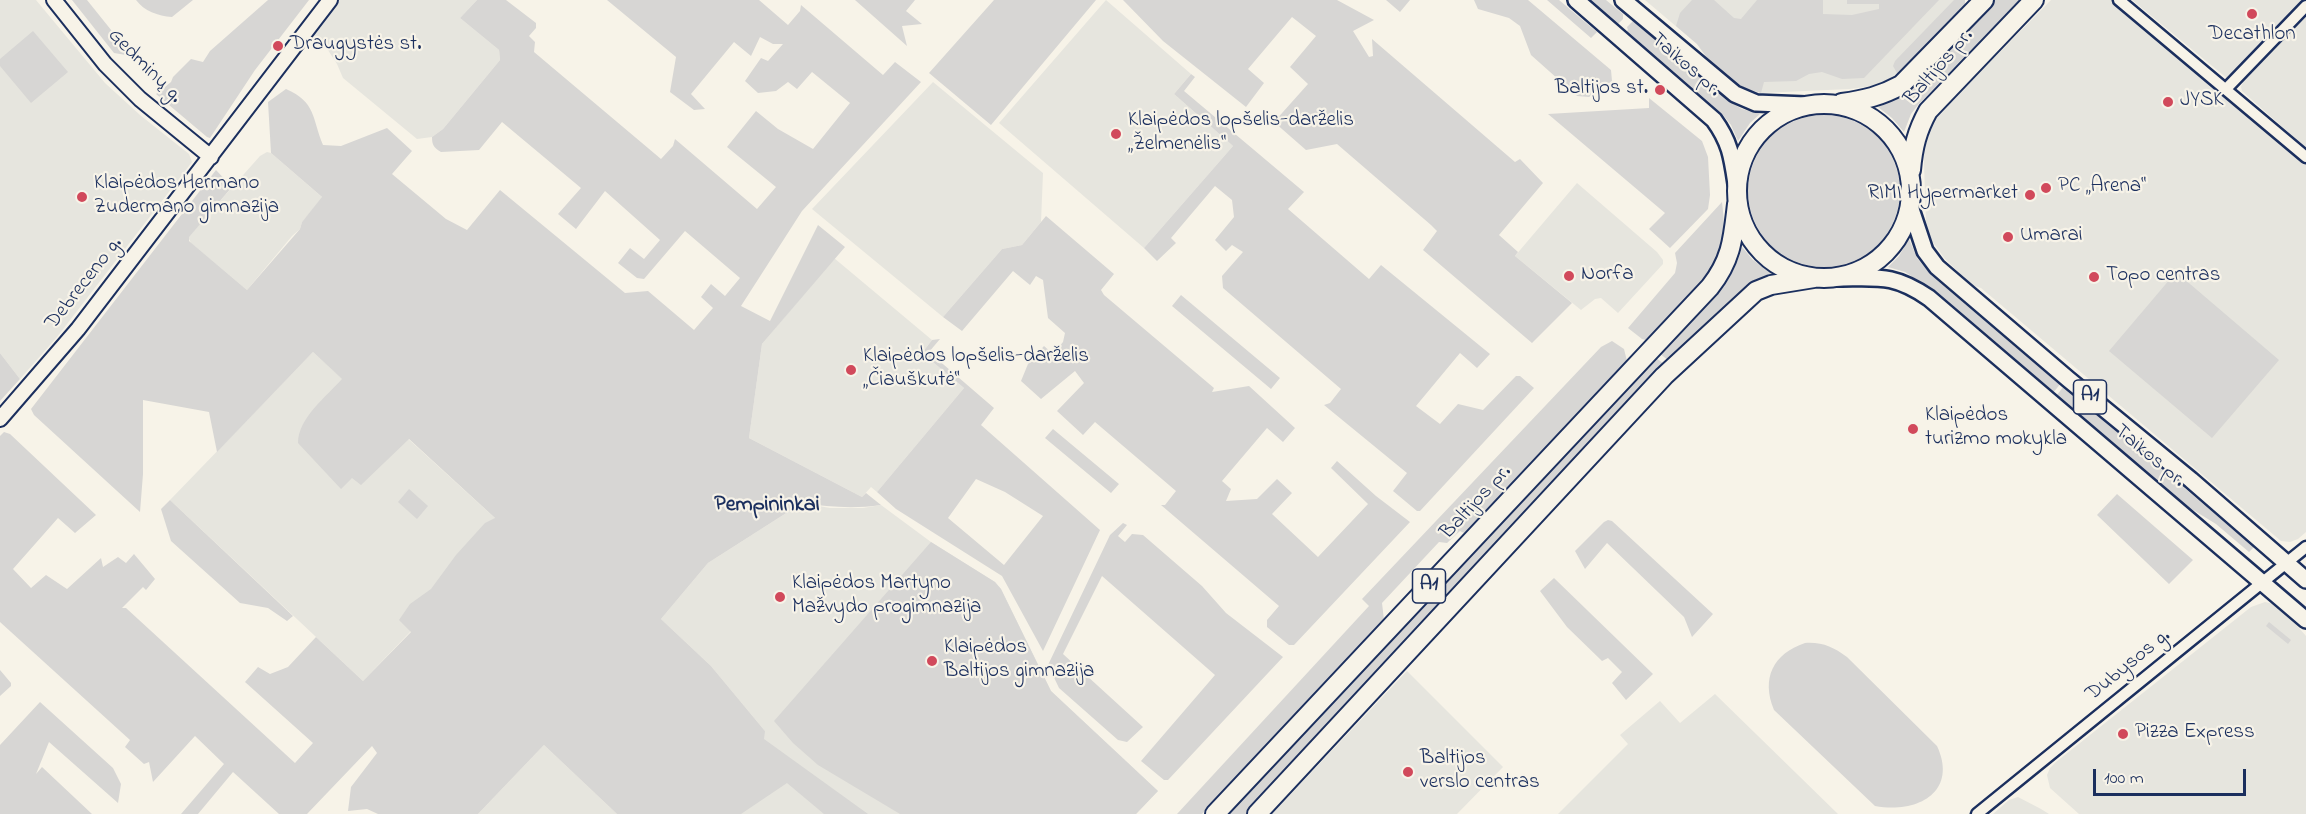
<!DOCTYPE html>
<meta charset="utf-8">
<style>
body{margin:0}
#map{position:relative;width:2306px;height:814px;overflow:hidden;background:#f7f3e8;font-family:"Indie Flower",sans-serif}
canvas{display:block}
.scale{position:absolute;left:2093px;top:769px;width:153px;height:27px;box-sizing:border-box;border:3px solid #1b2f5e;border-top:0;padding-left:8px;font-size:18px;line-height:21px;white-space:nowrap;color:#1b2f5e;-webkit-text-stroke:4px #f7f3e8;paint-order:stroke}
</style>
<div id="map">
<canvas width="2306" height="814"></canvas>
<div class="scale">100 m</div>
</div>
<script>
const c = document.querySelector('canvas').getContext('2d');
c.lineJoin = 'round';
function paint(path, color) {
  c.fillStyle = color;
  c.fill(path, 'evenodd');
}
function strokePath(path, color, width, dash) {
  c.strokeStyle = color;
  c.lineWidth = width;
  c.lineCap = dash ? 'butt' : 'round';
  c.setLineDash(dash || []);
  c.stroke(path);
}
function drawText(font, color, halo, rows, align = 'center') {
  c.font = font + ' "Indie Flower",sans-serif';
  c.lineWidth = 4.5;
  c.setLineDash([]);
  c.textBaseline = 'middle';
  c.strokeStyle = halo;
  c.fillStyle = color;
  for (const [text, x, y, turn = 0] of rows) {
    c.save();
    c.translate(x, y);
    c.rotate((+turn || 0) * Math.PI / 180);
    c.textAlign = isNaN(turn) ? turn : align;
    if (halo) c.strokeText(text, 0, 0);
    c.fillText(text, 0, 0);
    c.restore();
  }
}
paint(new Path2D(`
 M0,0h36l69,83 35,32 49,39 3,8 -135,175 -37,42 -20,-26z
 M339,0h138l-17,18 39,32 1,10 -57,69 -11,8 -15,2 -74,-61 -6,-14 -13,-20 -12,-10z
 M1106,0l85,74 -17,20 59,52 -89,102 -145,-125z
 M1645,0h320v5l-64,65 -12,9 -17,7 -22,3 -89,4 -16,-5 -29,-18 -19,-26z
 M2051,0h62l193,163v369l-8,7 -8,3 -9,-1 -300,-253 -9,-3 -27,-26 -13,-18 -6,-19 -2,-58v-22l6,-19 12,-17 28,-28 29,-25z
 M2132,0h173l-77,79z
 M2306,14v134l-64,-57 -1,-4 3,-8z
 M933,82l110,91 -2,49 -19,23 -20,4 -59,68 -131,-108z
 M267,152l4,1 52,45 -21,24 -2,7 -8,7 -45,54 -56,-47 -3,-6 72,-81z
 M1577,183l80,69 6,8v4l-45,49 -17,-15 -6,1 -14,11 -66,-54z
 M834,258l98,82 -10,13 42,35 -87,104 -6,-5 -9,10 -113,-59 13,-94z
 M313,352l195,178 -145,151 -193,-181z
 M802,503l28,5h33l18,-3 50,37 64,40 6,7 50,102 107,100 -22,23h-426l55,-83 -54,-65 -50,-47 47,-56z
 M2265,602l14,3 27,31v178h-227l-29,-26 -3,-13 3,-7 6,-6 195,-155z
 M1407,671l96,96 -46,47h-185z
 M1715,694l123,120h-280l70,-70 -8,-9 40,-34 20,22z
 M544,745l73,69h-139z
 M2018,797l23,12 8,5h-56l16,-14z`), '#e6e5de');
paint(new Path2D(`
 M72,0h15l45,56 -18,-3z
 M136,0h57l-21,17c-14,-1 -28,-6 -36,-17z
 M268,0h41l-54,70 -45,68 -3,-1 -51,-43 15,-12 2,-5 18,-18 12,3 7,-11z
 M477,0h29l30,23v5l-7,8 6,6 -1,10 127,107 12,-13 2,-7 82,70 19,-22 -49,-40 29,-36 22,18 35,20 37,-46 -38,-31 -15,17 -9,-7 -12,9 -18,2 -13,-12 16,-23 7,3 15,-17h-10l-13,-7 -9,19 -17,-14 -43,52 14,15 -11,1 -24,-18 6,-35 -69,-57h152l29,25 12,-14 1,-6 82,70 12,-13 26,20 -119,129 -61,95 29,15 48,-96 27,22 -83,97 -13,94 113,59 4,-4 15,12c-27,4 -52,2 -79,-2l-94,60 -47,56 50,47 54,65 -1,8 104,75h-44l-37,-31 -46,31h-124l-73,-69 -66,69h-100l-11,-5 -19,2 3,-24 26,-34 -5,-7 -65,68h-28l-46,-42 -35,42h-17l43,-50 -29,-28 -42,46 -4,-20 -5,2 -19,-17 5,-7 -130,-118v-186l4,-4 6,2 86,81 -21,18 -17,-15 -45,51 18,19 15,-13 21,14 34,-31 2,9 15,-10 8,6 8,-9 21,25 -9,11 -3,-3 -21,21h4l169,155 18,-20 -68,-61 13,-15 12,7 18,-7 28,-30 47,44 48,-49 -12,-12 11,-16 21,-15 25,-34 29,-32 10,-5 -86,-79 -48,46 -9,-7 -11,11 -43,-46c0,-25 29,-47 44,-64l-29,-27 -96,100 -8,-40 -66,-12v74l-3,38 -106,-97 -3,-6 185,-239 16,17 -43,50v4l58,49 53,-61 2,-7 20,-25 -51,-44 -3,-51 18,-13c30,13 26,29 37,56l18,1 46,-18 25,23 -20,23 54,45 21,11 33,-40 125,103 23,-2 46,39 19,-22 -12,-11 10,-13 14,12 15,-18 -55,-47 -41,48 -7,-1 -19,-15 12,-15 14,11 16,-19 -55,-49 -29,38 -18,-15 23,-26 -79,-66 -23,28 -38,2c-7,-4 -9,-7 -9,-15l11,-8 57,-69 -1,-10 -39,-32z
 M855,0h60l-9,11 16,13 -20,2 5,20z
 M994,0h102l-105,125 -62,-52z
 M1123,0h214l37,20 -21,11 16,26 4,-1 -1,-17 143,123 5,-3 23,24 -44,52 19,17 -3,4 57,47 -40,40 -109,-93 14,-19 -6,-6 -94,-81 -31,6 -32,-28 34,-38 -18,-17 26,-31 -24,-19 -44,52 16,14 -18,24 -83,-66z
 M1386,0h24l-10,12z
 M1474,0h54l83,70 1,11 -23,16 -12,-1 -46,-41 -11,-29 -11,-8 -31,-9z
 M1547,0h12l38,32 -6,6z
 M1587,0h19l17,14v5l-6,6z
 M1692,0h22l20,18 7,1 16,-19h66v14l29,1 27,-6v-5h-32v-4h92l-75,78 -22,1 -20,-7 -13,2 -13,7 -32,1 -3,11 -16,-5 -29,-18 -19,-26 -21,-18 4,-13z
 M1954,0h11v5l-68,68 -4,-7 2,-5z
 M1995,0h24l-101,105 -7,9 -7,18 -12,-14 -14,-11c35,-11 89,-78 117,-107z
 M1633,21l97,81 12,7 18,5 -10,9 -12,18 -7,-16 -8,-10 -98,-82 3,-3 -1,-3z
 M33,31l35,41 -37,31 -31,-37v-7z
 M1191,74l4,3 -11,14 120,101 -16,17 81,70 12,-14 109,89 -13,14 -17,-15 -44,53 24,18 18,-20 25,6 33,-34h4l14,12 -114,123h-3l-24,-20 14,-18 -83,-68 6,-2 11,-14 -118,-101 -1,-12 21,-24 -11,-7 -6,6 -11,-11 19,-23 -2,-17 -17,-14 -44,52 5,5 -19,18 -13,-13 89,-102 -59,-52z
 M1649,98l53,43 6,16 2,38 -2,14 -38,39 -21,-19 16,-16 -117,-99 101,-6z
 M1748 191a76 76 0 1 1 152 0a76 76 0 1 1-152 0Z
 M1722,202c1,10 3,22 1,32 -4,43 -45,73 -72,102l-5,4 -4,-1 -14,-11 47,-55 2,-10 -2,-10z
 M1046,216l68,58 -13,16 3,5 110,93 -2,4 37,-6 46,42 -12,14 -16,-14 -45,53 9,8 -5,12 31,-2 20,-20 15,14 -20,21 46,43 50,-53 -37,-36 6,-7 39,35 34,26 -116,123h-5l-22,-18v-7l12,-14 -118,-101h4l11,-14 -81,-69 -12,13 -26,-24 27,-28 -9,-12 -34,28 -20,-18 7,-17 16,-18 9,8 10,-12 2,-9 -17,-15 -5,-38 -7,-4 -6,9 -17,-14 -51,60 -19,-14 59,-68 20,-4z
 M1909,239l8,19 9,11 135,114 -8,10 -134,-112 -14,-9 -17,-5 11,-11z
 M1742,247l11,13 20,14c-37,12 -74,62 -100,90l-14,-11c26,-28 75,-69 83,-106z
 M2176,272l103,88 -67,78 -103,-87z
 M1181,295l99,83 -9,11 -99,-83z
 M940,339l-11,13 65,56 -13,17 119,105 -57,121 -41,-75 -106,-67 -19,-17 87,-104 -42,-35 10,-13zM976,479l29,13 38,24 -39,49 -56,-47z
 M1612,341l12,8 3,12 -163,172 -4,-2 -13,12 -8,-1 -57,61 2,17 -182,194h-25l192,-208 -7,-7 239,-252z
 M0,353l20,26 -20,22z
 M1655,357l14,11 -419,446h-24z
 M2064,386l190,161 -5,5 -33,-28 -31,-19 -129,-109z
 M1053,429l66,55 -8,9 -66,-55z
 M409,489l19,17 -11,13 -19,-17z
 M2117,494l76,66 -24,24 -72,-69z
 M170,500l123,116 -6,5 -19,-13 -28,-5 -69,-62 -10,-32z
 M1608,520l4,1 101,93 -21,23 -8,-20 -77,-74 -22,26 -10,-18 29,-29z
 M1123,523l4,2 -9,11 7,6 7,-8 11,1 59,51 24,27 57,44 -115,123h-4l-23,-19 74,-86 -113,-99 -39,78 80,73 -16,15 -9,-2 -59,-52 -11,-23 62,-130z
 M931,542l64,40 6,7 50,102 107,100 -22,23h-236l-82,-49 -25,-22 -19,-22z
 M1554,578l99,96 -27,26 -14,-17 10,-11 -14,-14 -6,3 -35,-34 -27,-36z
 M2269,622l22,18 -3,4 -22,-18z
 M1805,643c18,-1 28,4 42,14l90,89c21,45 -18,68 -62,60l-101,-96c-13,-32 -1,-56 31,-67z
 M0,670l11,13v3l-11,10z
 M40,702l73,66 8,16 -3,19 -69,-61 -13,32 6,-7 50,47h-92v-69z`), '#d7d6d4');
const street = new Path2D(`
 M2119,0l187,157
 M2226,89l80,-83
 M1977,814l329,-267`);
const secondary = new Path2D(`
 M54,0l51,64 35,35 71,58
 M0,419l78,-90 252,-329`);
const primary = new Path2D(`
 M1576,0l138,120c16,22 18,37 22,64
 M1623,0l112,94 21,9 50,2
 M1910,206l15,45 12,16 131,112 123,101 115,100
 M1835,278c42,0 58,-5 94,20l377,322`);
const highway = new Path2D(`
 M1842,103c22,-3 39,-7 59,-18l83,-85
 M1737 191a87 87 0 1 1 174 0a87 87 0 1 1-174 0Z
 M1911,170c2,-23 6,-39 17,-59l106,-111
 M1215,814l495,-527c22,-28 23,-49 27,-83
 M1257,814l407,-438 92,-85 15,-6 43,-7`);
strokePath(street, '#1b2f5e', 15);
strokePath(secondary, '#1b2f5e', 18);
strokePath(primary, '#1b2f5e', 20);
strokePath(highway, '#1b2f5e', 22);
strokePath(street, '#f7f3e8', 10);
strokePath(secondary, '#f7f3e8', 14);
strokePath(primary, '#f7f3e8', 15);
strokePath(highway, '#f7f3e8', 18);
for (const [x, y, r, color] of [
 [2252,14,6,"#d1495b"],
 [278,46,6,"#d1495b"],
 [1660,90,6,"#d1495b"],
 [2168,102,6,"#d1495b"],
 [1116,134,6,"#d1495b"],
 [2046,188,6,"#d1495b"],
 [2030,195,6,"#d1495b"],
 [82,197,6,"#d1495b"],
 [2008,237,6,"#d1495b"],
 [1569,276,6,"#d1495b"],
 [2094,277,6,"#d1495b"],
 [851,370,6,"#d1495b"],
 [1913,429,6,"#d1495b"],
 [780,597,6,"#d1495b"],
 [932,661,6,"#d1495b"],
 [2123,734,6,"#d1495b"],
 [1408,772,6,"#d1495b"]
]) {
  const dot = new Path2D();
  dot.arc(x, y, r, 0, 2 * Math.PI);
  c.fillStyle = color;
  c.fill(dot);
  strokePath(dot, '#f7f3e8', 2);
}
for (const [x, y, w] of [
 [2090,397,33],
 [1429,586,33]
]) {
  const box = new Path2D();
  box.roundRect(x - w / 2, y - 17, w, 34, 4.5);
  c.fillStyle = '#f7f3e8';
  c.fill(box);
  strokePath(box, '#1b2f5e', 1.5);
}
drawText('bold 20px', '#1b2f5e', null, [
 ["A1",2090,397],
 ["A1",1429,586]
]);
drawText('21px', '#1b2f5e', '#f7f3e8', [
 ["Decathlon",2252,36,"center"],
 ["Draugystės st.",290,46],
 ["Baltijos st.",1648,90,"right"],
 ["JYSK",2180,102],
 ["Klaipėdos lopšelis-darželis",1128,122],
 ["„Želmenėlis“",1128,146],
 ["Klaipėdos Hermano",94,185],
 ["Zudermano gimnazija",94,209],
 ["PC „Arena“",2058,188],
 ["RIMI Hypermarket",2018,195,"right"],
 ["Umarai",2020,237],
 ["Norfa",1581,276],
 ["Topo centras",2106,277],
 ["Klaipėdos lopšelis-darželis",863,358],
 ["„Čiauškutė“",863,382],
 ["Klaipėdos",1925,417],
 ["turizmo mokykla",1925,441],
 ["Klaipėdos Martyno",792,585],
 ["Mažvydo progimnazija",792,609],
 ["Klaipėdos",944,649],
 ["Baltijos gimnazija",944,673],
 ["Pizza Express",2135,734],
 ["Baltijos",1420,760],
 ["verslo centras",1420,784]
], 'left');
drawText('21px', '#1b2f5e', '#f7f3e8', [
 ["Taikos pr.",1685,66,41],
 ["Gedminų g.",144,67,45],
 ["Baltijos pr.",1940,68,-49],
 ["Debreceno g.",85,284,-52],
 ["Taikos pr.",2149,457,40],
 ["Baltijos pr.",1477,503,-47],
 ["Dubysos g.",2129,666,-39]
]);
drawText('bold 22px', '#1b2f5e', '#f7f3e8', [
 ["Pempininkai",767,506]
]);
</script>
